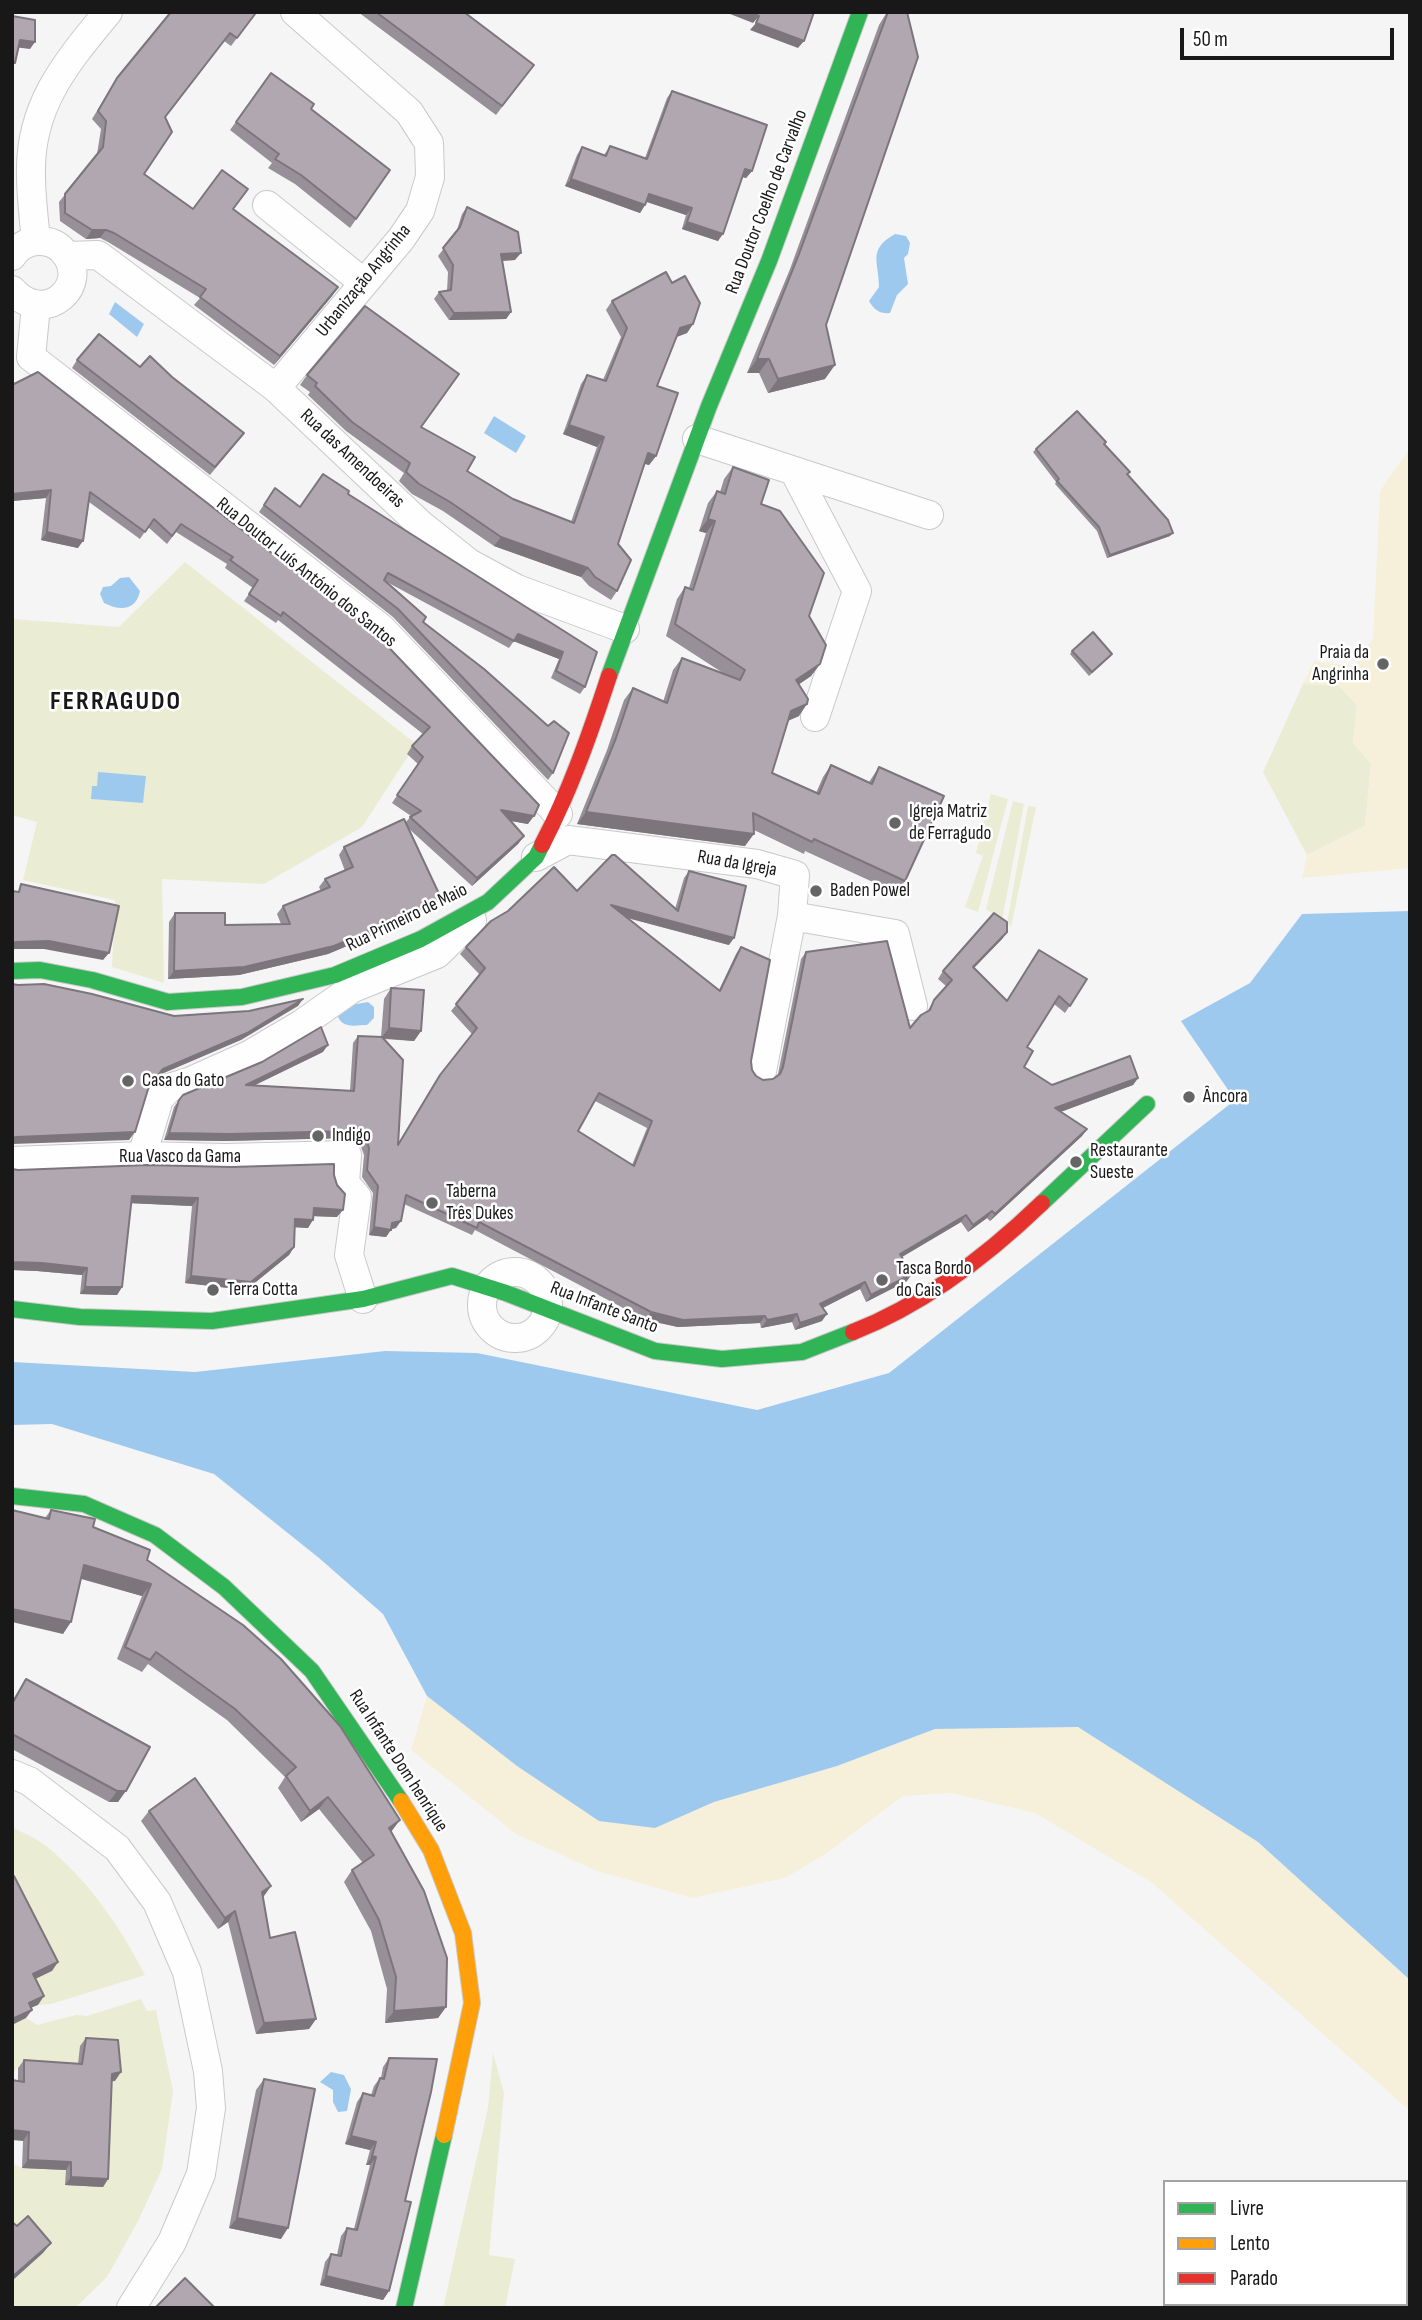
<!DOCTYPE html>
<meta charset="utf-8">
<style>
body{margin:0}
#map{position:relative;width:1422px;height:2320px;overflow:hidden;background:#f5f5f5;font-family:"Sofia Sans Condensed",sans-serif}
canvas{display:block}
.frame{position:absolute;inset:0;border:14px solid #181819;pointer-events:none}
.legend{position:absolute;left:1163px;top:2180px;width:245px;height:126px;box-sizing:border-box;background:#fff;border:2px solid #a3a3a3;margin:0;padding:9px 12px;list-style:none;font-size:21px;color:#181819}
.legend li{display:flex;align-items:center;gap:14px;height:35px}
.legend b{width:35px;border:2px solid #a3a3a3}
.scale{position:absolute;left:1180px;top:28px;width:214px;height:32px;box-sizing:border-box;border:4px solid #181819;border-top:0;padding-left:9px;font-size:21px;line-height:24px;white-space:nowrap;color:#181819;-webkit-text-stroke:5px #fff;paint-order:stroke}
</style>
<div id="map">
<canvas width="1422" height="2320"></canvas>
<div class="frame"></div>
<ul class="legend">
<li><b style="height:9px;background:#30b455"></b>Livre</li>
<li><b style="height:9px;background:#ff9f0a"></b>Lento</li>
<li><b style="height:9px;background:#e5322d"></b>Parado</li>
</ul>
<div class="scale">50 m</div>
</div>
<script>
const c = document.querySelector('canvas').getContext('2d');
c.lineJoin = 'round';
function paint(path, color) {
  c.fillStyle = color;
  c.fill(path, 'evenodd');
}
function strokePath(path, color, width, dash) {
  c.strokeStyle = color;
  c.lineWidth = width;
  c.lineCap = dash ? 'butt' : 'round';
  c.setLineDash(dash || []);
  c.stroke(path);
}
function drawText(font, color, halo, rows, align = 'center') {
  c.font = font + ' "Sofia Sans Condensed",sans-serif';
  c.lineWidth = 5;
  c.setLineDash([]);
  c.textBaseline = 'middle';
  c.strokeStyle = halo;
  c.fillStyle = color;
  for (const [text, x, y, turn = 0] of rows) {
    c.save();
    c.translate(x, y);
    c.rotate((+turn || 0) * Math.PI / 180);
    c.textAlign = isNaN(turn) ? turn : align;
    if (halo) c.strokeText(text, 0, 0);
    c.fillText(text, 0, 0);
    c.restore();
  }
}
paint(new Path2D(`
 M185,562l231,182 -54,83 -98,57 -102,-5 2,104 -52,-16 3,-67 -92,-20 14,-58 -25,-7v-196l107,8z
 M1303,684l35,1 19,20 -4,38 18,21 -6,62 -58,29 -44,-83z
 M991,794l17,5 -30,113 -13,-5 18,-51 -7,-3z
 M1013,801l11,3 -22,116 -16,-11z
 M1028,806l8,1 -25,120 -4,-4z
 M12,1827c11,6 24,11 34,19 42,34 74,80 99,129l-94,29 -13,1 -11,-22 24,-12 -39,-79z
 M141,1999l6,12 9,-1 17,81 -11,78 -24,52 -31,56 -32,31h-63v-27l31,-28 -31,-33v-57l10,5 44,2 -1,15 12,-118 -58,-2 -7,10v-50l14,-7 11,7 39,-10 11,1z
 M493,2053l11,40 -15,162 26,4 -10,49h-62l45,-200z`), '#eaedd3');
paint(new Path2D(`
 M1410,448v420l-108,10 5,-23 58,-29 6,-62 -18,-21 4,-38 -19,-20 -35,-1 11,-23 41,5 18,-28 7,-147z
 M427,1696l90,70 138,62 59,-26 123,-36 98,-37 143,-2 180,115 152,138v131l-259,-229 -116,-69 -84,-20 -48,3 -76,57 -42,25 -93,20 -95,-27 -81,-37 -105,-84z`), '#f6f0db');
paint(new Path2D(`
 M895,234l11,2 4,7 -2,11 -4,4 4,26 -11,11 -7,18c-10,1 -16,-3 -21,-12l10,-14c0,-26 -12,-37 16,-53z
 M115,302l29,22 -7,13 -28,-23z
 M494,416l32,20 -10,17 -32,-20z
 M129,577l11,14c-4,20 -20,20 -36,12l-4,-9 3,-7 8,-1 9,-8z
 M98,772l48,4 -3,27 -52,-4 1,-13h5z
 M1410,911v1069l-152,-138 -180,-115 -143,2 -98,37 -123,36 -59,26 -56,-7 -82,-55 -90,-70 -44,-82 -64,-56 -105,-84 -162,-50 -40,1v-63l183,10 190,-21 92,2 280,57 132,-37 346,-273 -54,-79 69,-38 52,-69z
 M368,1002l6,5v11l-7,7c-11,0 -23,4 -29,-8l8,-11z
 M331,2072l13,3 7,14 -4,22 -9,1 -5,-10v-12l-13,-8z`), '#9ec9ef');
const street = new Path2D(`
 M267,205l97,78
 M36,241c-2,-22 -5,-44 -5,-66 -2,-69 35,-112 77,-163
 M12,256c6,-9 16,-15 27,-15 10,0 18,3 24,10 30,33 -18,77 -51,39
 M67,256l31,-1 178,133 144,136 49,39 48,26 108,40
 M31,357l350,271 177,186
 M31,357l5,-51
 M276,388l125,-149 19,-28 10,-34 -1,-34 -20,-31 -114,-100
 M697,439l232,76
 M794,471l63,120 -42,126
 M536,857l32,-17 189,24 38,11 -3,41 103,18 18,72
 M762,1071l30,-155
 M142,1156l17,-57 10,-11 22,-7 58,-26 51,-30 53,-37 84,-34 35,-34
 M12,1161l130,-5 83,2 122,-3 -2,28 12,14 -8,58 14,44
 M482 1305a33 33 0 1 1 66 0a33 33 0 1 1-66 0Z
 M12,1774l17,7 88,67 40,54 30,70 21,99 3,37 -10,66 -29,68 -41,66`);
const fast = new Path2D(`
 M609,676l100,-270 60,-145 91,-249
 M12,971l28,-1 52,10 76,22 74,-5 93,-22 86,-36 67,-37 48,-45 6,-12
 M1042,1203l105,-99
 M12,1309l68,8 132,4 151,-22 89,-23 54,17 149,58 67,8 80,-7 51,-20
 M12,1496l72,8 71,31 69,52 88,84 89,130
 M404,2308l40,-173`);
const slow = new Path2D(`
 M401,1801l30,49 32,83 9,70 -28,132`);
const jam = new Path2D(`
 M542,845c28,-54 48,-111 67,-169
 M853,1332c72,-28 134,-76 189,-129`);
strokePath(street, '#c9c9ca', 30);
strokePath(fast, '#c9c9ca', 18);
strokePath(slow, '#c9c9ca', 18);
strokePath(jam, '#c9c9ca', 18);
strokePath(street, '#fefefe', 28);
strokePath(fast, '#30b455', 16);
strokePath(slow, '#ff9f0a', 16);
strokePath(jam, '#e5322d', 16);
paint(new Path2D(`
 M358,12h106l70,53 -38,50z
 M887,12h20l-81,313 -1,54 -57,14 -9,-20h-12l43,-104 89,-244z
 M255,14l-24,32 -7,-5 -58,76 -22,57 49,35h40l99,87 -58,69 -80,-60 6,-7 -92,-56 -8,-4 -14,1 -26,-18 -1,-19 38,-48 4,-25 -9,-10 25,-41z
 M271,73l40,36 79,61 -40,58 -55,-44 -27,-16 4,-5 -42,-33z
 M672,91l80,80 -6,7 -4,-1 -24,64 -36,-12 4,-14 -39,-13 -7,11 -75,-27 12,-31 5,-8 22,8 6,-9 35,12 22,-60z
 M467,207l48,53 -13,1 9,51 -5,7 -57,1 -15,-21 5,-7 8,-1 1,-19 -10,-16 18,-23 6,-19z
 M612,301l81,23 -6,9 -10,4 -20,49 -1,70 -7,9 -4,-1 -27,80 -1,47 -6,9 -22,-14 -8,-9 -87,-31 -51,-35 -31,-17 -13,-13 5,-8 -58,-42 -38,-36 2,-3 -10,-7 7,-10 114,52 46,44 46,28 58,23 26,-75 -34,-13 18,-50 6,-9 16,5 18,-43 -15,-27z
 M77,360l63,7 32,10 72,56 -34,42 -138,-107z
 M12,385l363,248 153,191 -18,-3 14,15 -6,8 -46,42 -64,-58 27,78 -24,13 -83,35 -89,21 -71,4 1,-57 6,-9 50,12 56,-1 -4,-10 6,-8 38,-15 -2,-4 6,-8 20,-8 -6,-16 5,-8 62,-25 5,-6 -19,-13 26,-39 -11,-10 5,-8 11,-12 -145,-114 -2,3 -32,-22 9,-13 -28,-20 2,-4 -51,-32 -9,12 -19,-17 -8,12 -51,-37 -11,46 -37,-8 5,-42 -34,3z
 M1106,442l-2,3 24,30 42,61 -63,22 -10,-27 -42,-47 1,-2 -23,-30 3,-3z
 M733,467l28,37 48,112 11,48 -9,12 -12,8v32l-11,5 -16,52 44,20 7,-16 8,-12 38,17 10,-15 26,114 -8,12 -92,-42 -1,3 -50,-24 -9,16 -168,-22 30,-74 17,-50 9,-12 30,14 10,-32 9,-12 44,17 -60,-39 11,-37 8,-12 4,1 17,-55 -7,-2 9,-28 9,-12 3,1 4,-13z
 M275,488l25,19 48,-13 249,158 -12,35 -5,7 -29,-16 8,-19 -45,-18 -5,7 -124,-67 168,192 -5,7 -155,-163 -134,-105z
 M1072,651l38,6 -21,19 -19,-22z
 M689,871l40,74 -102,-27 92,72 17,-36 5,-7 11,123 4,6 7,4 10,-1 5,-5 23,-115 5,-7 104,76 17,-16 7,-12 12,-14 -8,-7 5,-8 64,-39 -5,7 -28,29 33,33 80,-22 -22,34 -11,-9 -27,43 -3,20 28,18 86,-7 -5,7 -73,27 27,17 -5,7 -92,85 -3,-3 -19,14 -7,-10 -59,35 5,24 -41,21 -6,-13 -38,19v13l-27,9 -3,-8 -31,6 -1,-5 -82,4 -32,-7 -171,-90 -3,5 -68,-31 -8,24 -5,1 -5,8 -17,-2 4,-42 -11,-16 2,-22 -3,-8 -5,-6 -9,-3 -122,3 -61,-1 10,-33 5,-7 144,-48 -69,33 96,6 3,-48 5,-7 23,1 3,-38 7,-11 30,43 -7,10 -30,-2 14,105 37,-62 37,-48 -21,-23 29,-36 -20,-21 6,-7 111,-56 98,18 9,-31zM595,1101l52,27 -15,37 -54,-34z
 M12,1169l6,1 316,5 3,42 -23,-1 -6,12 -13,-1 -1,20 -5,8 -43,35 -61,-7 7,-77 -61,-3 -9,84 -5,8 -37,-1 2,-19 -45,-4 -25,-1z
 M51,1510l42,17 54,33 244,272 55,175 -8,11 -53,5 2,-34 -16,-58 -27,-49 8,-12 11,-7 -44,-54 -18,13 -23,-34 7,-11 -58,-57 -79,-56 -6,8 -25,-13 25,-63 -61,-17 -18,55 -18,-116z
 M26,1679l124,68 -32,55h-9l-97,-53v-48z
 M149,1811l122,75 -8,11 7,41 46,81 -7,10 -53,5 -28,-112 -10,7 -77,-108z
 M86,2038l29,43h-3l-4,98 -5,8 -38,-2 1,-15 -44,-2 1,-27 -5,-60v-13l6,-8 54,4 2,-18z
 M389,2058l16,143 -16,90 -6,9 -63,-15 5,-23 6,-8 6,1 4,-19 6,-8 7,1 16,-64h-4l4,-15 -25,-6 12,-42 6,-9 8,2 3,-9 6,-8h1l2,-11z
 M264,2079l17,160 -52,-11 27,-138z`), '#989098');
paint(new Path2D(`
 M725,12h25l9,4 -6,7z
 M756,23l48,18 -6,7 -48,-18z
 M20,40l15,2 -5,7 -16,-2z
 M745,169l7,2 -6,7 -6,-2z
 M571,179l74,26 -5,8 -75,-27z
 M649,194l43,14 -6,7 -42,-14z
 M687,222l36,12 -5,7 -36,-12z
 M92,230h14l-6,8 -14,1z
 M521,253l-6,7 -19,1 5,-7z
 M338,287l-6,9 -58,69 6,-9z
 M511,312l-5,7 -57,1 5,-7z
 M693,324l-6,9 -14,5 7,-10z
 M757,359h12l-10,14h-12z
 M835,365l-10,14 -57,14 10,-14z
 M569,425l35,12 -7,10 -34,-13z
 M648,453l8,3 -7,9 -7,-2z
 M51,490l-5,8 -34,3v-7z
 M708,519l7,2 -9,12 -7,-2z
 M47,532l36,9 -5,7 -37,-8z
 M1173,533l-3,3 -63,22 3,-3z
 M501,537l87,31 -7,9 -87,-31z
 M518,634l45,18 -4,7 -46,-18z
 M820,664l-9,12 -23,16 8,-12z
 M807,704l-8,12 -17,7 9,-12z
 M501,810l33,6 -6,8 -32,-6z
 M586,812l168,22 -9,12 -168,-22z
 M524,836l-6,8 -46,42 5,-8z
 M441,898l-6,8 -24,13 -83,35 -89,21 -71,4 6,-8z
 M611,905l123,33 -5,7 -123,-33z
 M1007,932l-5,7 -34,35 5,-7z
 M49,941l60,12 -6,7 -59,-11h-32v-6l4,-1z
 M303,999l-5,7 -57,34 -84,36 -14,18 20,-25z
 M389,1028l32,3 -7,10 -33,-3z
 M328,1045l-5,7 -82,40 5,-7z
 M1138,1078l-5,7 -83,31 5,-8z
 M1087,1129l-5,7 -92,85 5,-7z
 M352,1131l9,3 -5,7 -9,-3 -122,3 -61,-1 5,-7z
 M135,1132l-6,8 -117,4v-6l4,-1z
 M132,1196l66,2 -6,8 -65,-3z
 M314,1208l29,2 -6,7 -28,-1z
 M992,1211l-5,7 -19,14 5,-7z
 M966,1215l-5,7 -66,39 5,-7z
 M295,1219l18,1 -5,8 -18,-1z
 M401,1221l-5,7 -8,2h3l-5,7 -17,-2 5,-8z
 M294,1247l-5,8 -43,35 -61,-7 6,-7z
 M12,1262l30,1 45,5 -5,7 -45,-4 -25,-1z
 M912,1274l-5,7 -41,21 5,-7z
 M865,1282l-5,7 -45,23 5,-8z
 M85,1287h37l-5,8 -37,-1z
 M651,1312l114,4 -5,7 -82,4 -32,-7z
 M797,1314l-5,8 -31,6 6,-8z
 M827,1314l-5,7 -27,9 5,-7z
 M84,1565l67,19 -9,12 -66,-19z
 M12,1609l59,13 -8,12 -51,-12z
 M117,1791h9l-8,11h-9z
 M328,1797l-9,12 -18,13 9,-11z
 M400,1820l-9,12 -2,-4z
 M271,1886l-7,10 -9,7 7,-11z
 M235,1911l-7,11 -10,7 7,-11z
 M58,1962l-6,9 -25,12 6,-9z
 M44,1996l-6,9 -15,6 6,-8z
 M446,2007l-8,11 -53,5 9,-12z
 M32,2010l-6,8 -14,7v-6z
 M316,2019l-7,10 -53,5 8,-11z
 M121,2072l-6,9 -9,1 6,-8z
 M12,2130l17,2 -6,9 -11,-1z
 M351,2136l25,6 -6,8 -25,-6z
 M372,2156l4,1 -6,8h-4z
 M28,2160l43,2 -5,8 -44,-2z
 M71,2177l37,2 -5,8 -38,-2z
 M237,2218l51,10 -7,11 -52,-11z
 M51,2243l-8,10 -31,28v-4z
 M326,2276l63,15 -6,9 -63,-15z`), '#7c757c');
const building = new Path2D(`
 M171,12h83l1,2 -18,24 -7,-5 -65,84 7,15 -28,42 49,35 29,-39 26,19 -15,20 105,78 -58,69 -80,-59 6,-8 -92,-56 -8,-3h-14l-27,-17v-19l38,-47 3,-26 -8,-10 19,-33z
 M376,12h88l70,53 -32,41z
 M750,12h64l-10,29 -48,-18 3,-7z
 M888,12h19l11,45 -92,268 9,40 -57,14 -9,-20h-12l42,-105z
 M12,16l23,4v22l-15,-2 -5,23 -3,-1z
 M271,73l43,31 -3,5 79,61 -34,49 -55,-44 -26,-16 4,-5 -43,-32z
 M672,91l95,34 -15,46 -7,-2 -22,65 -36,-12 5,-14 -43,-14 -4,11 -74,-26 11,-32 24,9 4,-10 37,13z
 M467,207l51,25 3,21 -20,1 10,58 -57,1 -15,-21 12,-2 2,-25 -10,-17 17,-21z
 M666,272l6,11 13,-7 15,27 -7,21 -13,4 -23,58 21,7 -22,63 -8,-3 -30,91 13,16 -14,31 -22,-14 -7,-9 -87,-31 -51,-35 -31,-18 -13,-12 4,-9 -58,-41 -37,-36 2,-3 -10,-8 58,-69 94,68 -38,53 54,30 -8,14 46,28 61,24 30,-86 -35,-12 18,-50 19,6 21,-53 -15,-27z
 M99,334l41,33 10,-11 22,21 72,56 -29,34 -138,-107z
 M38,372l337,261 164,172 -5,11 -33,-6 23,26 -47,42 -67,-61 11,-6 -24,-16 26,-38 -11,-11 18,-19 -147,-115 -2,4 -32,-22 9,-14 -28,-20 3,-3 -52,-33 -9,12 -18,-17 -9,13 -55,-40 -7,49 -36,-9 4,-42 -39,4v-109z
 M1077,411l29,31 -2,2 26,28 -3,2 41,46 5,13 -63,22 -11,-28 -42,-46 2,-2 -23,-30z
 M733,467l36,13 -8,24 19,7 44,62 -15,43 17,29 -6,19 -24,16 12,19 -1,5 -16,7 -19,62 47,21 12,-29 41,19 7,-17 65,29 -39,85 -91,-42 -2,3 -59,-29 1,21 -168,-22 30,-74 17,-50 34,15 15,-45 58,22 5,-10 -70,-46 10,-37 8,3 22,-69 -7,-2 9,-28 8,3z
 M323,474l26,17 -1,3 249,158 -12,35 -29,-16 7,-19 -45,-18 -4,7 -126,-68 -4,7 42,37 -3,5 61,47 64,57 6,-5 15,12 -16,40 -155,-164 -134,-104 11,-17 25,19z
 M1093,632l19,22 -20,18 -20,-21z
 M404,819l37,79 -24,13 -83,35 -90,21 -70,4 1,-58h50v12l65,-1 -7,-18 47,-19 -5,-8 28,-12 -9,-20z
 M612,855h3l63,56 11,-40 57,15 -12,52 -123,-33 109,86 21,-44 29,13 -19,101 1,9 4,6 7,4 10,-1 7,-5 3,-7 23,-115 81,-11 23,87 11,-13 9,-5 4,-10 18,-20 -9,-9 51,-58 13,9v10l-34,35 34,34 32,-51 48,29 -17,27 -11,-10 -32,51 6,4 -9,16 28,18 78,-29 8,22 -83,30 32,21 -92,85 -3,-3 -19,14 -7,-10 -66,39 12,20 -41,21 -6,-13 -45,22 7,10 -27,9 -3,-9 -30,6 -2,-4 -82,4 -32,-8 -172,-90 -2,6 -71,-33 -5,26 -9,2 -1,7 -17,-3 4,-41 -11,-16 2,-22 -3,-9 -5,-5 -9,-3 -122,3 -61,-1 10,-33 4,-5 79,-33 59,-35 7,18 -82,40 108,6 4,-55 24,1 21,23 -5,85 42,-70 37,-47 -21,-24 29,-36 -19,-21 25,-26 17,-10 46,-44 23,24zM599,1093l53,28 -18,45 -56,-35z
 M21,884l98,22 -10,47 -60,-12 -33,1 -4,1v-52l7,1z
 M12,984l6,1 26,-1 48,10 82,22 75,-5 54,-12 -56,34 -84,36 -14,17 -14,46 -119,5 -4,1z
 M391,988l33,2 -3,41 -32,-3z
 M334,1164v11l3,10 8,9 -2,16 -29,-2 -1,12 -18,-1 -1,28 -43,35 -60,-6 7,-78 -66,-2 -10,91h-37l2,-19 -45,-5 -30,-1v-93l6,1 129,-5 84,2z
 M12,1510l37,9 2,-9 44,9 -2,8 57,23 -3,10 96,65 38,34 59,67 60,94 -11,8 35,63 23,67 -1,49 -52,4 2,-34 -17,-57 -27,-50 22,-15 -46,-58 -18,14 -24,-35 10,-9 -61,-58 -79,-57 -6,8 -25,-13 26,-63 -67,-19 -13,57 -59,-13z
 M26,1679l124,68 -24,44h-9l-105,-57v-30z
 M195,1778l76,108 -9,6 8,46 25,-6 21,87 -52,4 -29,-112 -10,7 -76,-107z
 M14,1876l44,86 -25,12 11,22 -15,7 3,7 -20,9v-142z
 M86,2038l32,2 3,32 -9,2 -4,105 -37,-2v-15l-43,-2 1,-28 -17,-2v-50l12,2v-22l58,4z
 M389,2058l48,1 -6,33 -26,109 6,1 -22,89 -63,-15 5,-22 10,2 6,-28 10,2 19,-73 -4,-1 4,-14 -25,-6 12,-43 11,3 6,-18 4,1z
 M264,2079l51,10 -27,139 -51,-10z
 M28,2216l23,27 -39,34v-55l5,4z
 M185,2278l30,30h-60z`);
paint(building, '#b1a7b1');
strokePath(building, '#7c757c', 2);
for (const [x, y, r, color] of [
 [1383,664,7,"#656566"],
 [895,823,7,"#656566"],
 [816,891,7,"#656566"],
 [128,1081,7,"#656566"],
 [1189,1097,7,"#656566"],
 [318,1136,7,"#656566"],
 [1076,1162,7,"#656566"],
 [432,1203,7,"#656566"],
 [882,1280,7,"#656566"],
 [213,1290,7,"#656566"]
]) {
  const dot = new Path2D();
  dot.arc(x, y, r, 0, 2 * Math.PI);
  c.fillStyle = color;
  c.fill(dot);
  strokePath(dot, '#fff', 2.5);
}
drawText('19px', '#181819', '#fff', [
 ["Rua Doutor Coelho de Carvalho",767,202,-69],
 ["Urbanização Angrinha",364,281,-51],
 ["Rua das Amendoeiras",352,459,43],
 ["Rua Doutor Luís António dos Santos",306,573,39],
 ["Rua da Igreja",737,864,10],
 ["Rua Primeiro de Maio",407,918,-26],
 ["Rua Vasco da Gama",180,1157],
 ["Rua Infante Santo",604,1308,21],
 ["Rua Infante Dom henrique",398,1761,57]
]);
drawText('19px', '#181819', '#fff', [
 ["Praia da",1369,653,"right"],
 ["Angrinha",1369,675,"right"],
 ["Igreja Matriz",909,812],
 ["de Ferragudo",909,834],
 ["Baden Powel",830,891],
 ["Casa do Gato",142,1081],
 ["Âncora",1203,1097],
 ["Indigo",332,1136],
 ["Restaurante",1090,1151],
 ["Sueste",1090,1173],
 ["Taberna",446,1192],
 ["Três Dukes",446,1214],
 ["Tasca Bordo",896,1269],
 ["do Cais",896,1291],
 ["Terra Cotta",227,1290]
], 'left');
c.letterSpacing = '2px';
drawText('bold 26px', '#181819', '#fff', [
 ["FERRAGUDO",116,702]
]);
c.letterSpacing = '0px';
</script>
